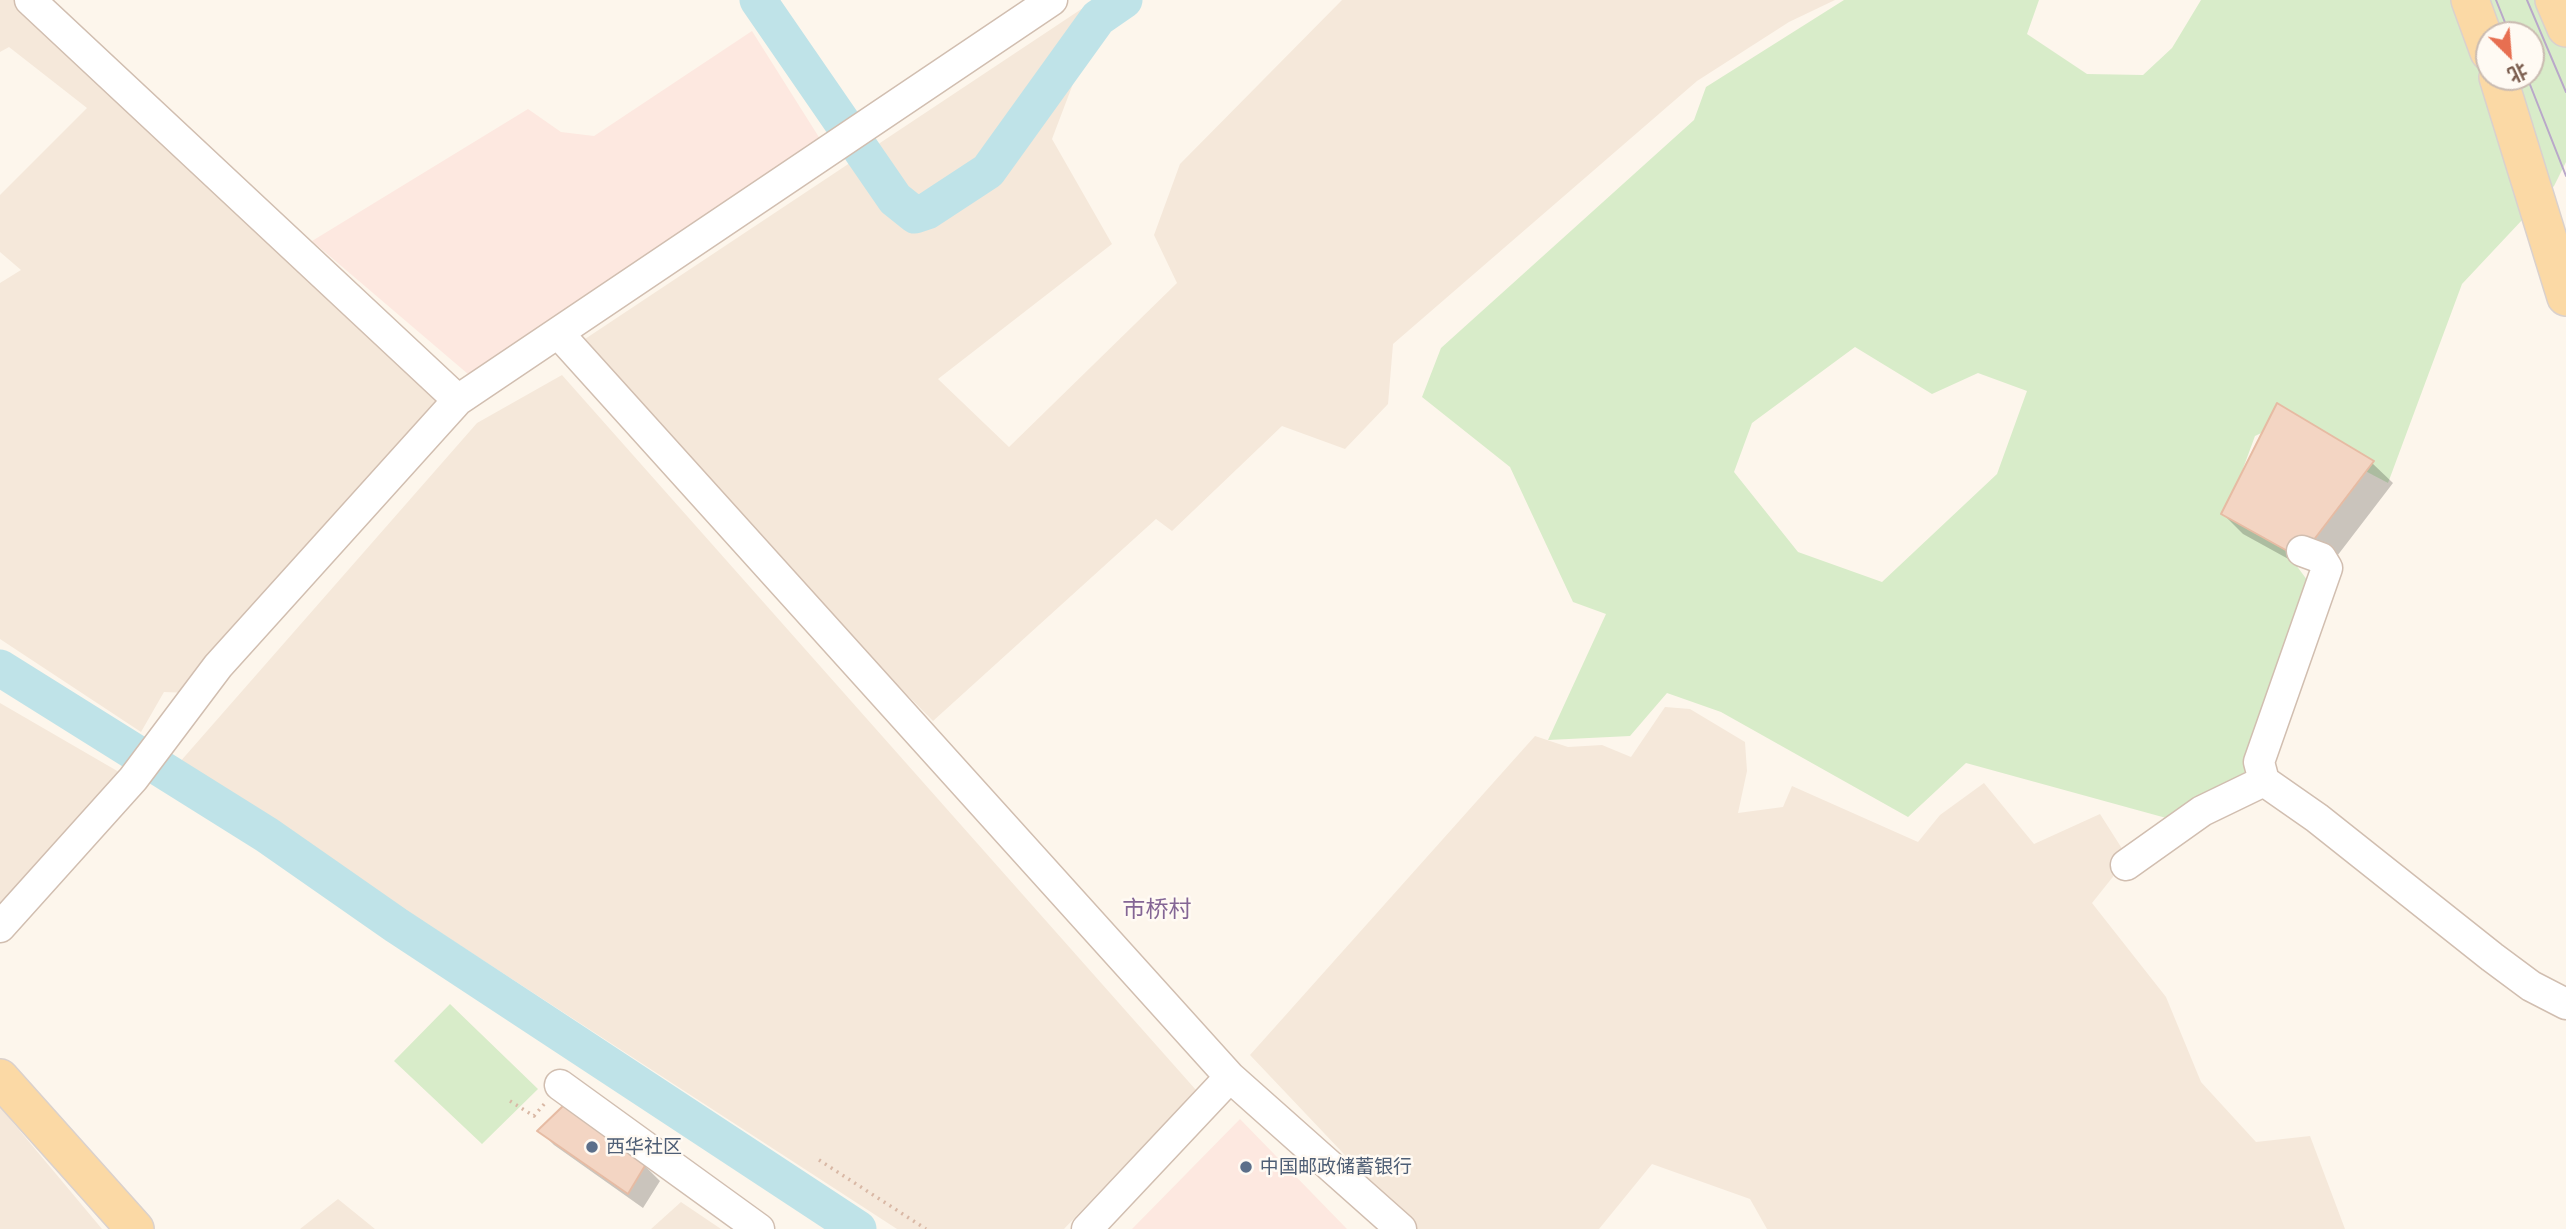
<!DOCTYPE html>
<meta charset="utf-8">
<style>
body{margin:0}
#map{position:relative;width:2566px;height:1229px;overflow:hidden;background:#fdf6ec;font-family:"Golos Text","Noto Sans SC",sans-serif}
canvas{display:block}
.north{position:absolute;left:2475px;top:21px;width:70px;height:70px;box-sizing:border-box;background:#fffaf3;border:2px solid #cabbb1;border-radius:50%;rotate:155deg;font-size:19px;font-weight:700;line-height:28px;text-align:center;color:#7a5c4d}
.north::after{content:'';display:block;margin:auto;width:24px;height:32px;background:#e76f51;clip-path:polygon(50% 0,100% 100%,50% 72%,0 100%)}
</style>
<div id="map">
<canvas width="2566" height="1229"></canvas>
<div class="north">北</div>
</div>
<script>
const c = document.querySelector('canvas').getContext('2d');
c.lineJoin = 'round';
function paint(path, color) {
  c.fillStyle = color;
  c.fill(path, 'evenodd');
}
function strokePath(path, color, width, dash) {
  c.strokeStyle = color;
  c.lineWidth = width;
  c.lineCap = dash ? 'butt' : 'round';
  c.setLineDash(dash || []);
  c.stroke(path);
}
function drawText(font, color, halo, rows, align = 'center') {
  c.font = font + ' "Golos Text","Noto Sans SC",sans-serif';
  c.lineWidth = 5;
  c.setLineDash([]);
  c.textBaseline = 'middle';
  c.strokeStyle = halo;
  c.fillStyle = color;
  for (const [text, x, y, turn = 0] of rows) {
    c.save();
    c.translate(x, y);
    c.rotate((+turn || 0) * Math.PI / 180);
    c.textAlign = isNaN(turn) ? turn : align;
    if (halo) c.strokeText(text, 0, 0);
    c.fillText(text, 0, 0);
    c.restore();
  }
}
paint(new Path2D(`
 M0,0h38l412,401 -260,292 -26,-1 -23,40 -141,-93v-356l21,-13 -21,-18v-57l87,-87 -78,-61 -9,5z
 M1342,0h493l-46,22 -92,59 -304,263 -5,60 -43,45 -63,-23 -110,105 -16,-12 -223,202 -66,-67 -282,-315 504,-335 9,14 -46,121 60,105 -174,135 71,68 168,-164 -23,-48 26,-71z
 M562,375l634,715 -132,139h-167l-718,-466 298,-340z
 M0,703l119,69 -119,132z
 M1665,707l25,2 55,33 2,29 -9,42 45,-6 9,-21 126,56 22,-27 44,-32 50,61 66,-30 28,44 -36,45 74,94 35,85 55,60 54,-6 35,93h-578l-17,-30 -98,-35 -53,65h-184l-165,-174 285,-319 33,11 34,-2 29,12z
 M0,1107l102,122h-102z
 M338,1199l37,30h-75z
 M681,1202l40,27h-70z`), '#f5e8da');
paint(new Path2D(`
 M752,31l70,111 -347,238 -163,-139 216,-132 33,23 33,4z
 M1240,1119l107,110h-215z`), '#fde8e0');
paint(new Path2D(`
 M1844,0h195l-12,34 60,40 56,1 29,-27 29,-48h365v162l-12,24 -92,98 -74,199 -110,-58 -23,11 -18,49 76,103 -80,215 -45,21 -222,-61 -58,54 -187,-105 -54,-19 -37,43 -82,4 58,-126 -33,-12 -63,-135 -88,-70 19,-49 253,-228 12,-33zM2489,35h42v42h-42zM1855,347l77,47 46,-21 49,18 -30,83 -115,108 -84,-30 -64,-80 18,-49z
 M450,1004l88,85 -56,55 -88,-83z`), '#d8ecc9');
paint(new Path2D(`
 M2372,463l21,20 -72,94 -78,-43 -20,-20z
 M540,1131l105,35 15,15 -17,27 -89,-63z`), '#0003');
strokePath(new Path2D(`
 M758,0l137,199 20,16 12,-4 61,-40 110,-153 26,-18
 M0,668l267,167 129,90 462,304`), '#bfe3e8', 37);
const building = new Path2D(`
 M2277,403l97,58 -74,97 -79,-44z
 M564,1105l82,59 -18,30 -91,-63z`);
paint(building, '#f3d5c3');
strokePath(building, '#e6bba3', 2);
const minor = new Path2D(`
 M30,0l428,400
 M559,334l671,743 171,152
 M2302,551l19,7 6,10 -68,194 5,19 53,37 175,139 39,29 35,18
 M2126,865l76,-54 62,-30
 M0,927l133,-148 85,-113 240,-266 594,-400
 M560,1085l199,144
 M1087,1229l143,-152`);
const major = new Path2D(`
 M2470,0l19,52
 M2554,0l12,28
 M2498,77l68,220
 M0,1078l135,151`);
strokePath(minor, '#d1beb0', 33);
strokePath(major, '#dad1cd', 40);
strokePath(new Path2D(`
 M510,1101l24,15 11,-13
 M819,1160l107,69`), '#d9b8a5', 3.5, [2, 5]);
strokePath(minor, '#fff', 30);
strokePath(major, '#fbd9a5', 37);
strokePath(new Path2D(`
 M2496,0l14,35
 M2527,0l39,92
 M2527,77l39,99`), '#b9a8c9', 2);
for (const [x, y, r, color] of [
 [592,1147,7,"#5c6f8a"],
 [1246,1167,7,"#5c6f8a"]
]) {
  const dot = new Path2D();
  dot.arc(x, y, r, 0, 2 * Math.PI);
  c.fillStyle = color;
  c.fill(dot);
  strokePath(dot, '#fffaf3', 2.5);
}
drawText('19px', '#4e5e75', '#fffaf3', [
 ["西华社区",606,1147],
 ["中国邮政储蓄银行",1260,1167]
], 'left');
drawText('23px', '#846695', '#fffaf3', [
 ["市桥村",1157,910]
]);
</script>
